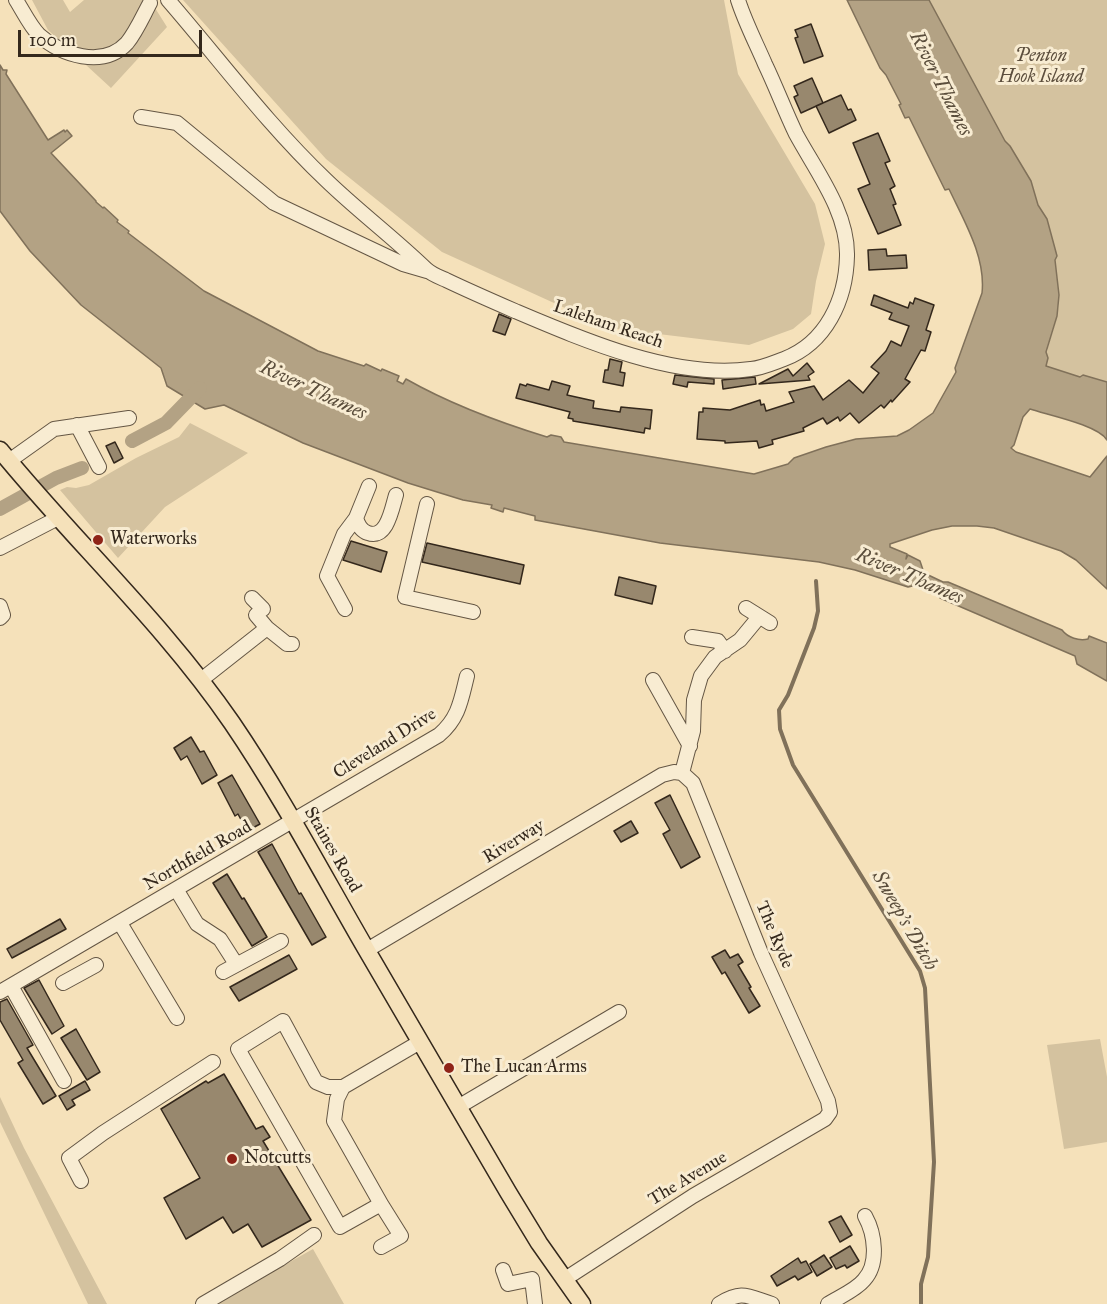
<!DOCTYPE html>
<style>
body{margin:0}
#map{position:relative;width:1107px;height:1304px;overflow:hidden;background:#f5e1ba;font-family:"IM FELL Great Primer",serif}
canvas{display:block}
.scale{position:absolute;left:18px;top:30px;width:184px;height:27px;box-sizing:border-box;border:3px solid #34281c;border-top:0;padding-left:8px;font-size:18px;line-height:21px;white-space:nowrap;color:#34281c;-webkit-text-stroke:4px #f8ecd2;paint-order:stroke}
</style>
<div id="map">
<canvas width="1107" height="1304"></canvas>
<div class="scale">100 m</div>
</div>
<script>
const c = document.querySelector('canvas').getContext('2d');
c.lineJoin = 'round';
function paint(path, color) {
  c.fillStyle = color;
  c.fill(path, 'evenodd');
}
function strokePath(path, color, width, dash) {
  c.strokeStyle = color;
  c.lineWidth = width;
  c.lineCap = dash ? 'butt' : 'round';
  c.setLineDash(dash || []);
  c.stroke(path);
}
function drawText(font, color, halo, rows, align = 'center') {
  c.font = font + ' "IM FELL Great Primer",serif';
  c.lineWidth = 6;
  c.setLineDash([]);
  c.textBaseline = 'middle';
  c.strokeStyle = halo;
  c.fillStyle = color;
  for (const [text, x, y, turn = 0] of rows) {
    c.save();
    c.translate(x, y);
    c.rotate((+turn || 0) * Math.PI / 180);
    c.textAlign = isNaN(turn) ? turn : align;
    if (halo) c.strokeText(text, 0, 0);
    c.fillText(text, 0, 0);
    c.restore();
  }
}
paint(new Path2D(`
 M32,0h31l7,12 14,-12h66l17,27 -56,61 -63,-58z
 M183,0h541l14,74 77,130 10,40 -9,37 -5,33 -18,15 -44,16 -140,-17 -167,-76 -116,-93z
 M929,0h178v382l-27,-5 -35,-11c1,-18 8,-32 12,-50 4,-19 0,-37 -2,-56l2,-4 -10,-37 -9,-14 -7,-24 -21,-35 -5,-5z
 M190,423l58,30 -83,54 -47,51 -58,-68 7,-3 9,1 13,-3 47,-27 43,-21z
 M1100,1039l7,38v65l-43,7 -17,-104z
 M0,1097l24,51 83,156h-19l-88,-182z
 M313,1249l31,55h-129z`), '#d4c29f');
const water = new Path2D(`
 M847,0h82l76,141 5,5 21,35 7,24 9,14 10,37 -2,4 4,35 -2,21 -11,36 2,6 -2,8 34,11 3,-2 24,7v58c-9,-15 -59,-25 -77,-31l-7,8 -9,28 -3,3 5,4 74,25 17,-21v133l-31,-29 -15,-9 -67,-23 -17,-2h-25l-20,4 -42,14v3l17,7 -1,5 2,-4 12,6 4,12 19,9h5l114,48c6,8 17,11 26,9l1,-3 18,7v38l-30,-17 -2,-8 -135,-58 -2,-4 -21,-9 -9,2 -53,-17 -36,-8 -159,-19 -125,-23v-4l-31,-8 -1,4 -12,-4 1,-3 -29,-5 -55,-17 -105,-40 -79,-38 -19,4 -38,-23 -6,-18 -80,-63 -51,-54 -30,-40v-146l3,5h4l-1,4 42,66 16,-10 1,2 2,-2 5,6 -21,17 45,48v1l7,6 1,-1 14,13 -1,2 12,9 -1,2 76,58 114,60 46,15 2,-2 15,7 1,-2 17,7 -2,5 6,3 3,-5c44,25 92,43 141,58l4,-2 10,2 3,5 190,32 34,-10 6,-6 32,-11 30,-8 41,-3 12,-6 24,-17 23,-41 -1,-4 27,-75c4,-36 -18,-72 -33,-104l-4,1 -36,-73 -4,1 -6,-13 2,-1 -15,-29 -6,-7z`);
paint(water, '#b3a284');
strokePath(water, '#80715a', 1.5);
strokePath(new Path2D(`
 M816,581l2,30 -4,17 -26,67 -9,15 1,19 13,36 127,206 5,17 9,174 -6,95 -7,27v20`), '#80715a', 4);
strokePath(new Path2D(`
 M132,441l34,-18 34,-35
 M0,509l56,-31 26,-10`), '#b3a284', 14);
const building = new Path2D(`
 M811,24l12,32 -19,7 -9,-25 3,-1 -3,-7z
 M812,78l11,25 -22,10 -7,-16 4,-2 -4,-9z
 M841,95l7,15 3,-1 5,11 -27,13 -13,-27z
 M878,133l12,28 -5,2 10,23 -5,3 6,15 -3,1 8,20 -23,9 -20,-45 12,-5 -17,-41z
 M886,249l1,7 19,-1 1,13 -38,2 -1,-20z
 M874,295l34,13 2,-6 3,2 2,-6 19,7 -8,25 5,2 -6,19 -4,-1 -16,29 5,3 -18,20 -1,-2 -7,8 -3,-3 -22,18 -9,-10 -10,8 -2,-4 -11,7 -4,-6 -20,10 1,3 -32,9 1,4 -14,4 -2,-7 -32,2v-2l-28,-2 2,-27h4v-4l27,2 30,-10 1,5 3,-1 2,7 28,-9 -5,-10 25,-6 9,14 26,-20 14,13 16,-20 -8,-6 15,-16 5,-10 10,5 8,-20 -20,-7 3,-6 -21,-8z
 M499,314l12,5 -6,16 -12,-4z
 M610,359l12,3 -2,10 5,1 -2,13 -20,-4 2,-12h3z
 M807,363l7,9 -6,4 2,4 -51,4 29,-15 5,7z
 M675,375l39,4v5l-26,-2 -1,5 -14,-3z
 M755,377l1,7 -33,5 -1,-9z
 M552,381l18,5 -3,9 27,6 -1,7 27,4 1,-5 31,3 -2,19 -5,-1 -1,5 -71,-12v-2l-5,-1 2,-6 -54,-14 4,-14 6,2 1,-2 22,6z
 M115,442l8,16 -9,5 -8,-17z
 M351,541l36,11 -6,20 -38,-12z
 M427,543l97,22 -4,19 -98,-22z
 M619,577l37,9 -4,18 -37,-9z
 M191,737l9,15 4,-1 13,24 -15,9 -15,-28 -6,4 -7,-12z
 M232,775l28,49 -13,7 -9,-17 -3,2 -17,-33z
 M670,795l30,62 -19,11 -18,-34 7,-4 -15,-27z
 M631,821l7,12 -17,9 -7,-11z
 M272,844l27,50 2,-1 25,44 -14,8 -54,-93z
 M227,874l15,25 2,-1 23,39 -15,9 -39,-63z
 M60,919l6,10 -54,29 -5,-9z
 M725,950l5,8 8,-4 5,8 -5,3 13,22 -2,1 11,18 -11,7 -24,-41 -3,2 -10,-17z
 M289,955l8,14 -58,32 -9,-14z
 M39,980l25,46 -12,8 -28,-46z
 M7,999l26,46 -6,3 29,48 -13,8 -25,-41 5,-3 -23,-40v-18z
 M76,1029l24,43 -13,8 -26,-42z
 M224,1074l32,55 7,-3 7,11 -7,4 48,79 -49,27 -14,-23 -15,9 -10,-16 -37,22 -22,-41 36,-20 -39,-69 45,-28 2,2z
 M85,1081l5,9 -18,10 3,5 -8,5 -8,-14z
 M841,1216l11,19 -12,7 -11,-20z
 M850,1246l9,15 -12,7 -2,-3 -9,4 -6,-11z
 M824,1255l8,12 -15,9 -7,-12z
 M798,1258l3,5 5,-2 6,11 -14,8 -3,-4 -18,10 -6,-10z`);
paint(building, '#98886e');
strokePath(building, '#34281c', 1.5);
const minor = new Path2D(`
 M16,0c7,11 14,26 23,35 22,20 64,34 88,8 9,-11 16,-27 23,-40
 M168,0c52,60 100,125 158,180 32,31 68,58 100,89 5,5 13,8 20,11 23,11 46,21 69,31 68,29 161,69 236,58 11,-1 22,-6 33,-10 42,-16 62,-59 63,-103 1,-44 -31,-85 -51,-122 -11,-23 -20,-47 -31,-70 -9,-21 -20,-42 -27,-64
 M141,117l36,6 97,80 129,61 24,7
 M77,425l22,42
 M9,461l45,-32 75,-11
 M369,486l-13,32c2,7 5,13 12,15 19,7 24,-25 28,-38
 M427,504l-22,93 68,15
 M0,548l58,-30
 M252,598l11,11 -7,6 11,13
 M0,606l3,9 -3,3
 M746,608l24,15
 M345,609l-18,-33 17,-42 12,-16
 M692,637l26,4 7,10
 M201,680l66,-52 20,16h5
 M653,680l37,66
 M682,773l11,-42 1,-31 7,-24 14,-19 25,-17 19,-23
 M176,889l21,35 23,15 16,25
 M120,923l57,95
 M367,950l295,-175 12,-3 8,1
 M223,972l58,-31
 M63,983l33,-18
 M11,986l53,95
 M0,992l439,-257c20,-17 22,-35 28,-59
 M283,1021l33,61 12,5h15l-6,12 -3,22 47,83 -41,23 -102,-178z
 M343,1087l77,-45
 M458,1107l161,-95
 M81,1181l-12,-23 34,-25 110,-71
 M381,1204l20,32 -20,11
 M503,1270l5,14 24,-5 3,25
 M565,1279l128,-83 132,-77 5,-7 -2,-11 -67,-148 -68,-170 -11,-10
 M203,1304l77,-45 34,-24
 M719,1304c23,-14 28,-8 53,0
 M828,1304c11,-7 28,-14 36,-24 15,-16 11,-46 1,-64`);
const major = new Path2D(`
 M0,450c76,93 164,174 232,273 49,72 90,150 134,226 47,81 94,162 142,243l31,51 43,61`);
strokePath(minor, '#645644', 16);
strokePath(major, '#34281c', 19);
strokePath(minor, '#f8ecd2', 14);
strokePath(major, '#f5e1ba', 16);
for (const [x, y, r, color] of [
 [98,540,6,"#8f2418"],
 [449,1068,6,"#8f2418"],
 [232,1159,6,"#8f2418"]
]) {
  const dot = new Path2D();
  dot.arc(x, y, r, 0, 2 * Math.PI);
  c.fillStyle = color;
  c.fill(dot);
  strokePath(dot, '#f8ecd2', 2);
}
drawText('italic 18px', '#5c4e3d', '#f8ecd2', [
 ["Penton",1041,57],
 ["Hook Island",1041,78]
]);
drawText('18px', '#34281c', '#f8ecd2', [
 ["Laleham Reach",608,325,19],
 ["Cleveland Drive",385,744,-32],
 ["Riverway",514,842,-31],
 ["Staines Road",332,850,60],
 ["Northfield Road",198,856,-30],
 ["The Ryde",774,935,67],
 ["The Avenue",688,1179,-31]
]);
drawText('18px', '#34281c', '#f8ecd2', [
 ["Waterworks",110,540],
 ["The Lucan Arms",461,1068],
 ["Notcutts",244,1159]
], 'left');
drawText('italic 20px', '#5a4d3b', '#f8ecd2', [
 ["River Thames",940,84,63],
 ["River Thames",313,391,25],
 ["River Thames",909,577,23],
 ["Sweep's Ditch",904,921,60]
]);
</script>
